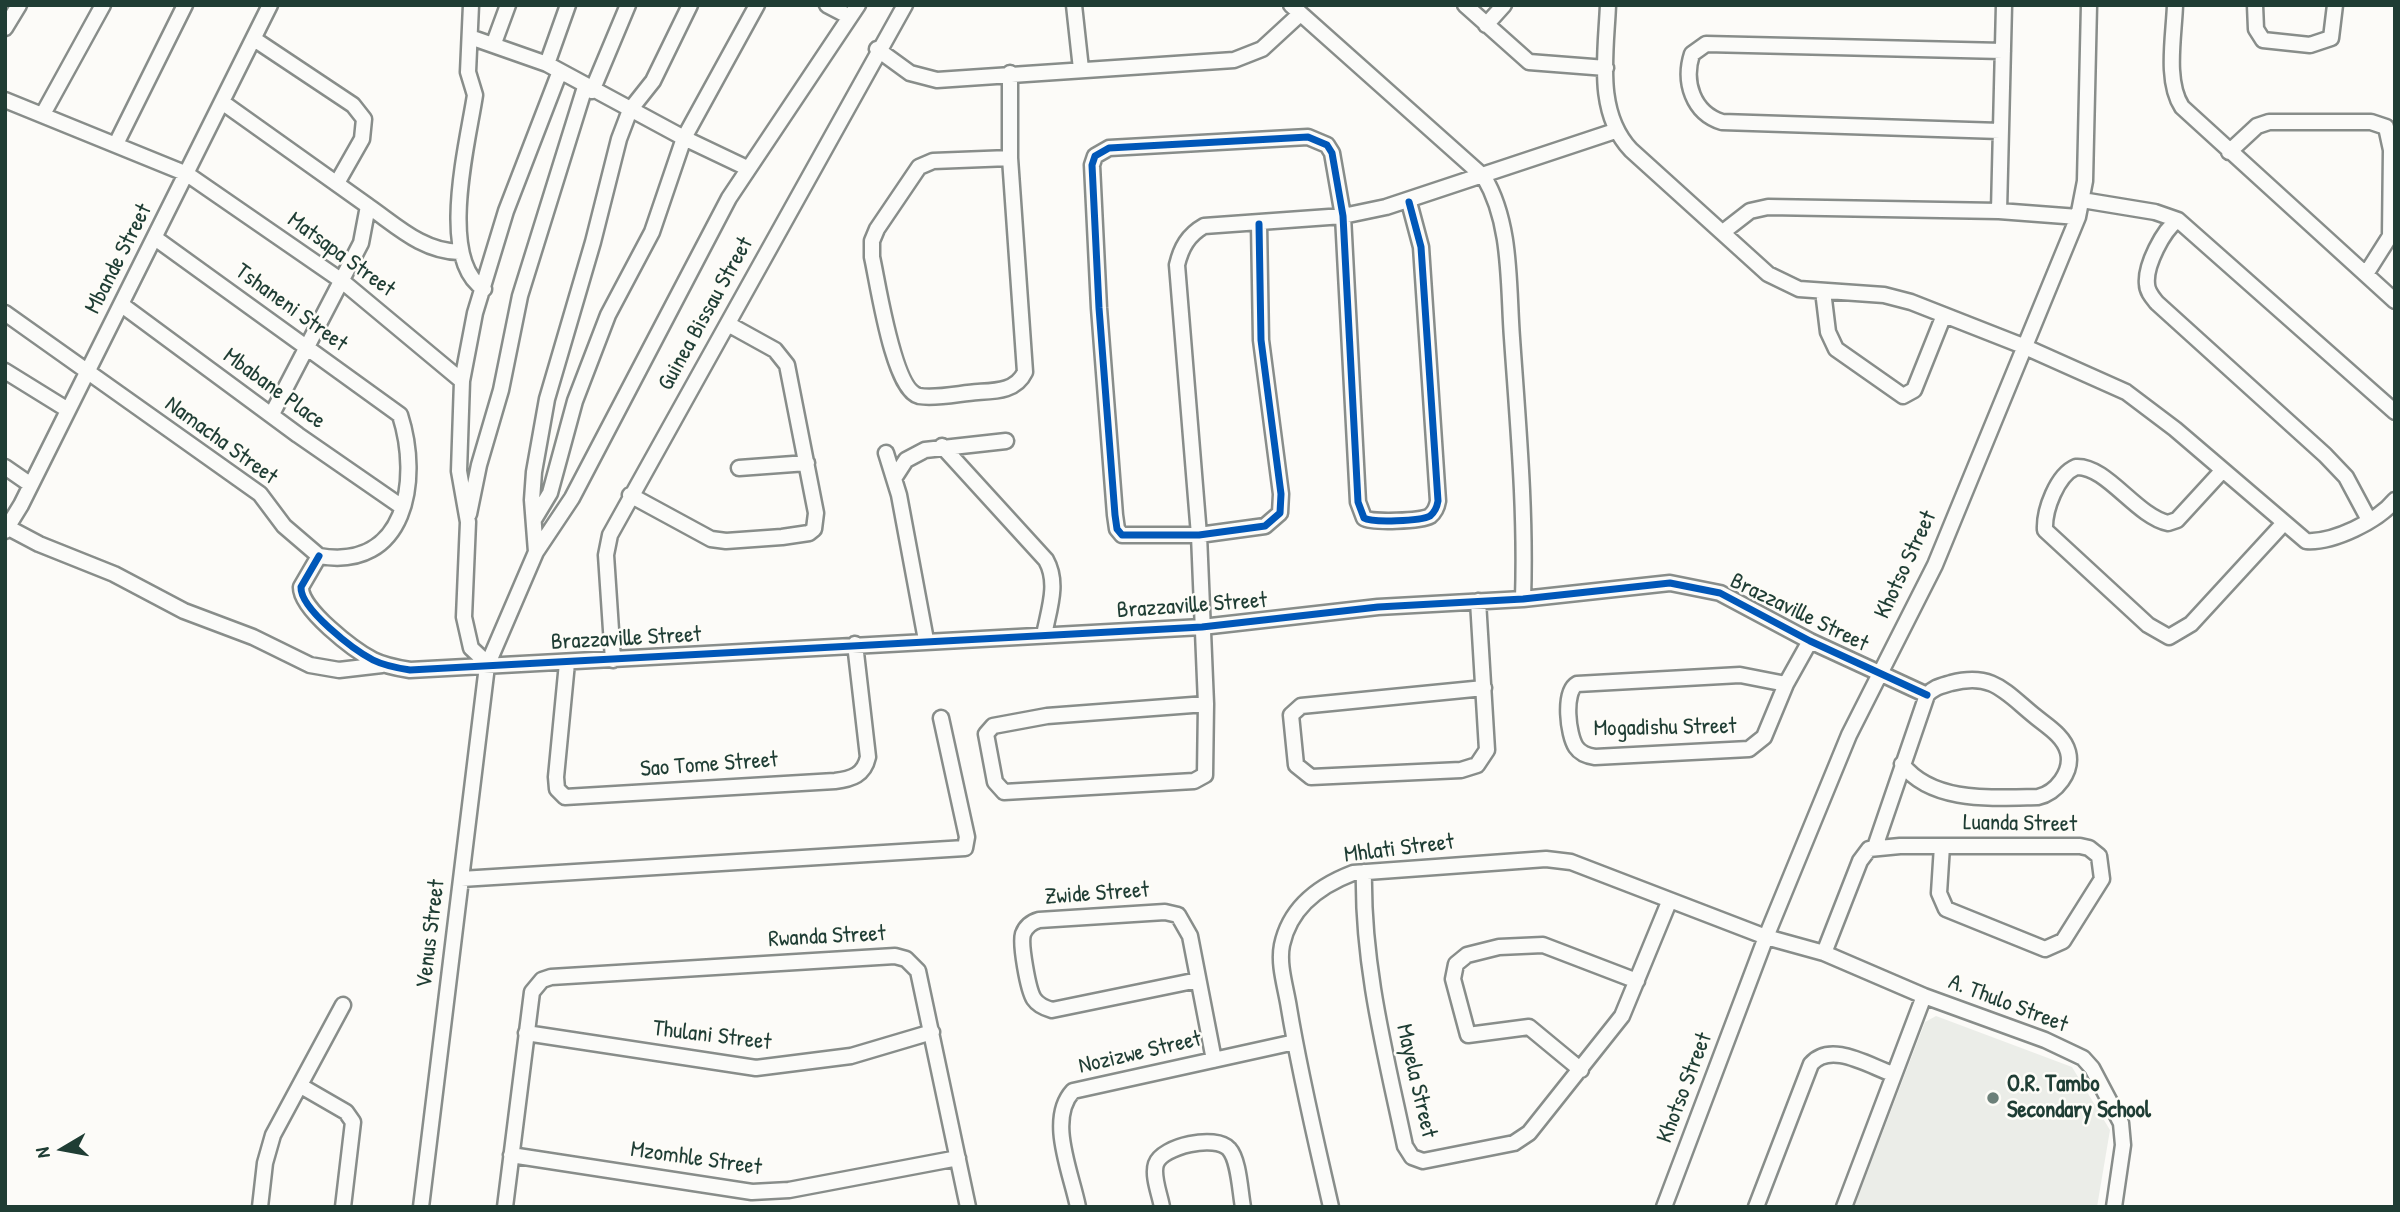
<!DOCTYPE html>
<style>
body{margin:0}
#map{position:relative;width:2400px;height:1212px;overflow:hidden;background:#fcfbf8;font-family:"Patrick Hand",sans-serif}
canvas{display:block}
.frame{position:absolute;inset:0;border:7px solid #1f3d34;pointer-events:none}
.north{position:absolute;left:28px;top:1114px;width:70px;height:70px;-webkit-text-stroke:5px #fdfcf7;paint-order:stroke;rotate:260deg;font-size:19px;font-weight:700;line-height:28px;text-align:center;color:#1f3d34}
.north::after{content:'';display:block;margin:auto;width:24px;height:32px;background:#1f3d34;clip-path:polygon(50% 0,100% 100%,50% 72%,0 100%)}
</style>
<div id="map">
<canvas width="2400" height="1212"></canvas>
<div class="frame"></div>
<div class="north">N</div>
</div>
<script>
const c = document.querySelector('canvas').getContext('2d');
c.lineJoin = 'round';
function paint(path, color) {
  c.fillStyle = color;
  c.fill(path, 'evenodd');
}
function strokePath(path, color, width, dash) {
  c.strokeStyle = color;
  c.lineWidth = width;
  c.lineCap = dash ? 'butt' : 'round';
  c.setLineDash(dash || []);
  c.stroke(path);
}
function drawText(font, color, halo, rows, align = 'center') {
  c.font = font + ' "Patrick Hand",sans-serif';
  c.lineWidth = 5;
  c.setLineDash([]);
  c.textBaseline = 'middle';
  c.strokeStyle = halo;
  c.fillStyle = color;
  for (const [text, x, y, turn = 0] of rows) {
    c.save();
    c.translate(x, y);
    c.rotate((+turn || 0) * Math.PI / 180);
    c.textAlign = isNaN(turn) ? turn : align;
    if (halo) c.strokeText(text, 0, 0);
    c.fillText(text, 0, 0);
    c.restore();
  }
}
paint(new Path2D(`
 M1936,1016l136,51 38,63 -13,77h-243l71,-185z`), '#ebede8');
const minor = new Path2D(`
 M471,5l-3,67 7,23c-7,47 -38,165 9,194
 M827,5l23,12
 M1074,5l7,64
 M1291,5l193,172c28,47 24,108 28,161 6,87 14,173 11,261
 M1465,5l64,57 77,6
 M1608,5c-2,49 -13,107 23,145l137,124 31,15 85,6 27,7 112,44 103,46 49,37 131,112c27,2 72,-20 89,-41
 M2175,5c-1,31 -10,76 7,102l213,194
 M2255,5l1,24 7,11 47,5 21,-7 4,-33
 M1486,25l18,-20
 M5,28l14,-23
 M470,37l77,27 137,74 63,30
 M254,39l99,66 11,14 -2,20 -25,44
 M494,43l14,-38
 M877,49l33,24 27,7 297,-20 28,-11 38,-35
 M547,64l21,-59
 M1010,73v85l15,214c-9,19 -29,19 -47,20 -17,1 -41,7 -59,4 -26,-6 -41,-113 -47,-139v-16l5,-12 42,-62 14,-6 77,-3
 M592,91l36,-86
 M5,100l182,74 155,107 120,100
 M222,102l146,104 -7,37 -89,171
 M43,114l60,-109
 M2000,131l-278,-9c-29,-9 -39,-40 -30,-68l14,-10 297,7
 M116,144l69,-139
 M2229,152l28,-26 12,-4h102l15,5 5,23 -1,86 -24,38
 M2082,200l73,12 23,8 217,192
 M368,206c29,20 54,45 91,46
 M1999,211l5,-206
 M2178,220c-15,10 -33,46 -31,64 0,8 6,14 10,19l168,152 21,22 23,43
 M1259,224l2,116 20,154 -1,19 -15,13 -66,9h-77l-5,-6 -2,-14 -16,-207 -7,-143 3,-9 14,-8 199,-11 19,8 5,8 11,63 15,286 6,16c8,5 57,3 66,-2 5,-4 7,-9 8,-15l-17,-254 -12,-45
 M1723,232l27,-21 18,-4 231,4 79,6
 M155,238l245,177c21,65 6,156 -81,141
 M1823,291l5,41 8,17 67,47 11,-6 30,-75
 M122,305l176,130 104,72
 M5,313l255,181 24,32 35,30
 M5,371l63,39
 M942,446l104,114c13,23 3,49 -2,75
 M886,453l13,42 27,145
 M5,467l26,18
 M739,468l68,-5
 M2222,471l-45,49 -9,3c-32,-7 -62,-58 -92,-56 -19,8 -32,43 -31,63l103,95 21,12 22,-13 92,-100
 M895,477l11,-17 19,-10 81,-9
 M630,495l81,44 15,2 56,-4 27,-4 5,-4 2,-16 -29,-148 -12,-15 -47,-26
 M469,514l10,-49 22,-75 19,-94 65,-209
 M535,518l15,-25 25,-92 33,-86 44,-83 32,-94 73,-133
 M5,526l34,18 75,30 70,37 69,26 57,28 29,5 43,-5
 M5,531l16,-26 249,-500
 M536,552l-4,-52 2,-28 13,-73 46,-157 26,-103 11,-29 23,-29 37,-76
 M319,556l-18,31c-1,22 53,63 72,73 12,6 24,8 37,10l792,-43 176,-20 145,-8 147,-16 50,10 90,48 117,54
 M1478,601l9,149 -10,15 -16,5 -150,7 -15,-12 -5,-50 10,-9 183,-18
 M613,660l-7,-105 4,-20 295,-530
 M567,663l-11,114 1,12 8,8 270,-16c17,-2 29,-6 33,-24l-13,-113
 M488,664l-17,-16 -7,-31 4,-95 -9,-51 3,-90 13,-68 31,-102 54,-140
 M1786,684l-46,-9 -163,9c-14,8 -9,51 -1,63 4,6 12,9 19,10l154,-8 15,-12 22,-53 24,-43
 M1206,704l-159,12 -54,10 -7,8 9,48 9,10 190,-11 11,-6 1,-71 -7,-169 -22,-270c4,-17 11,-30 27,-39l139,-10 43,-9 229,-76
 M1875,847l52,-152c7,-8 14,-9 24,-12 42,-11 54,9 85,34 11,9 28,19 32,35 5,20 -12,41 -30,45 -46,1 -106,6 -136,-33
 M1364,872c-2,93 22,184 41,274l7,11 11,4 91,-18 15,-10 93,-117 47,-114
 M461,879l504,-31 2,-11 -26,-119
 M1824,953l36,-92 9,-12 31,-3h180l9,2 10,8 3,23 -39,62 -18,8 -99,-40 -7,-16 3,-47
 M1198,980l-146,30c-7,-2 -14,-5 -18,-11 -6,-9 -14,-55 -11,-65 3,-8 9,-12 16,-14l126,-8 13,3 12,21 24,124
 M526,1033l230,35 95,-12 81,-24
 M1581,1070l-52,-43 -61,8 -15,-56 3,-15 11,-9 32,-8 44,-2 94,36
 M301,1086l45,26 7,10 -10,85
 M511,1155l241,37 37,-2 169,-32
 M260,1207l5,-44 8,-28 70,-130
 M421,1207l66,-541 49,-114 36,-54 157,-300 129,-193
 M505,1207l27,-215 10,-12 9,-3 344,-21 11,3 12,12 50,236
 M1078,1207c-7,-35 -31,-88 -5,-116l222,-49
 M1162,1207c-2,-12 -10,-31 -6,-43 6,-18 60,-30 73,-15 10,11 11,42 14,58
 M1331,1207c-15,-66 -31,-132 -42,-199 -3,-20 -11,-43 -7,-63 8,-38 37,-59 71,-72l193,-14 25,3 195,75 58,16 100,43 121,44 38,18 9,10 29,55 2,22 -9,62
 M1664,1207l102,-270 83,-202 86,-170 143,-348 7,-36 4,-176
 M1756,1207l55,-143c20,-23 58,2 82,10
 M1844,1207l80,-211`);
strokePath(minor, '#888d8a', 19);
strokePath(minor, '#fbfbf9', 14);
strokePath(new Path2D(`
 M1259,224l2,116 20,154 -1,19 -15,13 -66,9h-77l-5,-6 -2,-14 -16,-207 -7,-143 3,-9 14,-8 199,-11 19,8 5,8 11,63 15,286 6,16c8,5 57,3 66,-2 5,-4 7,-9 8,-15l-17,-254 -12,-45
 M319,556l-18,31c-1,22 53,63 72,73 12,6 24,8 37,10l792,-43 176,-20 145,-8 147,-16 50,10 90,48 117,54`), '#0057b8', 7);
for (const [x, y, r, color] of [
 [1993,1098,7,"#6c8079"]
]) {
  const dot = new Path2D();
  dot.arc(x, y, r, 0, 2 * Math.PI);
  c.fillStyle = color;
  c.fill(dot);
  strokePath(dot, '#fdfcf7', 2.5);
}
drawText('23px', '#1f3d34', '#fdfcf7', [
 ["Matsapa Street",341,255,36],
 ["Mbande Street",119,259,-63],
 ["Tshaneni Street",291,308,36],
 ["Guinea Bissau Street",706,314,-61],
 ["Mbabane Place",274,389,36],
 ["Namacha Street",221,441,36],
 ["Khotso Street",1906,565,-65],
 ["Brazzaville Street",1192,606,-4],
 ["Brazzaville Street",1799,613,26],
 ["Brazzaville Street",626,639,-3],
 ["Mogadishu Street",1665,728,-1],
 ["Sao Tome Street",709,765,-4],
 ["Luanda Street",2020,824,1],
 ["Mhlati Street",1399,849,-7],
 ["Zwide Street",1097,894,-4],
 ["Venus Street",431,934,-83],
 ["Rwanda Street",827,937,-3],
 ["A. Thulo Street",2008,1004,21],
 ["Thulani Street",712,1036,7],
 ["Nozizwe Street",1140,1053,-13],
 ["Mayela Street",1416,1081,77],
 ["Khotso Street",1685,1088,-69],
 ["Mzomhle Street",696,1159,8]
]);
drawText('bold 23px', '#1f3d34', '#fdfcf7', [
 ["O.R. Tambo",2007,1085],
 ["Secondary School",2007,1111]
], 'left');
</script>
